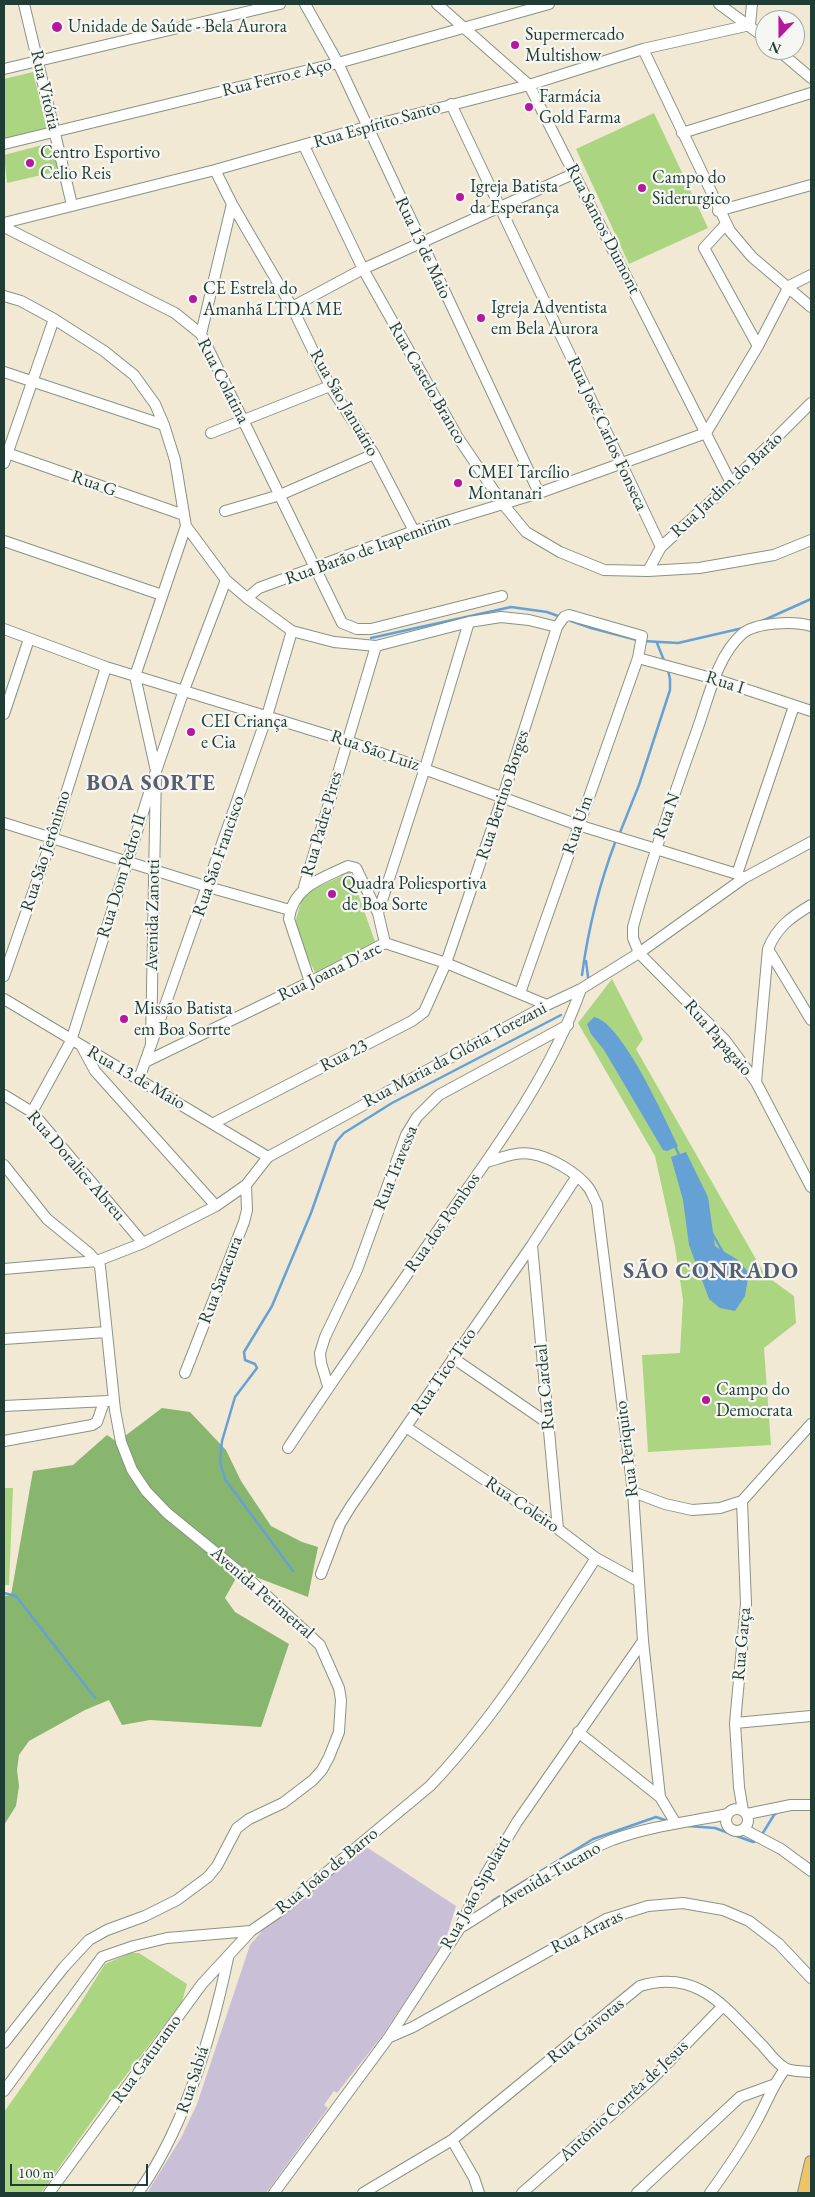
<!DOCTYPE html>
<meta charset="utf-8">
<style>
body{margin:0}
#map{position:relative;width:815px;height:2197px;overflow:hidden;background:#f2e9d5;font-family:"EB Garamond",serif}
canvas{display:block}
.frame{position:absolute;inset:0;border:5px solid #1f3d34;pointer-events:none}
.north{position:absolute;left:755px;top:10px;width:50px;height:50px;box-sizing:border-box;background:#f6f6f2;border:1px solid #a0aca6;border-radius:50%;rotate:202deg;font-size:14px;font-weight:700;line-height:20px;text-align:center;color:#1f3d34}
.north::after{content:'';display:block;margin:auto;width:18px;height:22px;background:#b5179e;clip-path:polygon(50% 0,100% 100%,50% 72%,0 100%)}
.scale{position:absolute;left:10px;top:2164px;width:138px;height:22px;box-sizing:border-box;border:2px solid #1f3d34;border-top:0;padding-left:6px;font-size:15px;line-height:18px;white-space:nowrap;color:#1f3d34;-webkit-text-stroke:4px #f6f6f2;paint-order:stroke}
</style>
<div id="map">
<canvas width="815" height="2197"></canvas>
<div class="frame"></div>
<div class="north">N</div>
<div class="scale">100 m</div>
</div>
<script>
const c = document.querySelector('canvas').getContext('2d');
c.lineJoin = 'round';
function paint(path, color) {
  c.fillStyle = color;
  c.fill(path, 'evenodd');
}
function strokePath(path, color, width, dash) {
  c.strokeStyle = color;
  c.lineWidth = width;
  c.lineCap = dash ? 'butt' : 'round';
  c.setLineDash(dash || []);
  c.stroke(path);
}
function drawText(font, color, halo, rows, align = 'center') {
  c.font = font + ' "EB Garamond",serif';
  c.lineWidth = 4.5;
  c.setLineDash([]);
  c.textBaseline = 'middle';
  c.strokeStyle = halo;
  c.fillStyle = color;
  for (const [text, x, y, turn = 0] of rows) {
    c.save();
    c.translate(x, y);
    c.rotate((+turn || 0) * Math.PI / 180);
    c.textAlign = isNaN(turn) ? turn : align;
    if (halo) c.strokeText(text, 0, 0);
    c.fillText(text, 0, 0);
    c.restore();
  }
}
paint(new Path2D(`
 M365,1846l91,60 -10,33 -64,97 -45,57 -3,-2 -10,14 4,3 -62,85h-119l34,-55 16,-34 53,-159 13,-15z`), '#c9bfd7');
paint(new Path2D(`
 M33,72l14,57 -43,11v-61z
 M654,113l54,115 -79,36 -53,-115z
 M50,143l9,28 -52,12 -3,-28z
 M350,872l26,72 -60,30 -23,-44 10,-36z
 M612,979l31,60 -7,10 129,226 29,21 2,27 -32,25 7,97 -123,7 -6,-97 38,-2 3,-53 -8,-53 -20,-91 -77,-133z
 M4,1488h9l-4,97h-5z
 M131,1953h8l48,31 -5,18 -75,98 -66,93h-37v-81l71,-100 30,-48z`), '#abd581');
paint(new Path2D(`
 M162,1408l28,4 36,38 15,31 30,45 31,16 16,5 -10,50 -68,-26 -15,27 10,14 54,32 -28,83 -111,-7 -28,5 -13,-25 -24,10 -56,31 -10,14 -2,15 2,16 -3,20 -12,19v-229l7,-1 22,-124 40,-6 34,-30 10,7z`), '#88b66f');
paint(new Path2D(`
 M594,1017c28,5 71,102 84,129l-11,5 -4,-1 -59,-100 -13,-16 -4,-10z
 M686,1152l22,45 7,49 23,14 11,13 -4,23 -10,15 -15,-3 -11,-9 -20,-54 -6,-45 -12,-43z`), '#66a1d6');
strokePath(new Path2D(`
 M571,621l20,7 46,12
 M762,621l49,-22
 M371,638l140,-31 36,5 14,5
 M643,641l35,2 65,-15
 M657,643l8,20
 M619,835l20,-50 31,-95v-11l-2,-9
 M586,961l2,16
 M582,975c6,-45 18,-93 34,-135
 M674,1144l6,13
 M712,1233l12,21
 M293,1571l-68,-92 -5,-17 2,-21 13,-44 22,-29 -2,-4 -10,-4 -1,-8 28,-46 39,-93 25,-71 8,-9 48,-30 169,-88
 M4,1593l12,3 79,102
 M688,1826l27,2 38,14 5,-2
 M761,1836l13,-21 4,-3
 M492,1901l101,-62 63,-22 12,4`), '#66a1d6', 2.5);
const minor = new Path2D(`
 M24,4l48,201
 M305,4l33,59 201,430
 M437,4l92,81 202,398
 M719,4l46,34
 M750,25l2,-21
 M643,49l87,182 22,26 59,50
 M778,50l33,28
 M4,69l276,-65
 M451,104l210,443
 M682,133l129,-40
 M4,144l334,-81 211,-59
 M304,146l59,123 94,167 46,68 23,28 34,20 44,18 44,1 51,-3 75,-13 37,-15
 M215,170l17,34 60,103 38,79 44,68 40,77
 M718,211l93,-26
 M4,223l211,-53 151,-43 163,-42 114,-36 107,-24
 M726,224l-22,24 54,98
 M4,227l171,86 26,21 141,289 15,6h14l131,-33
 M4,296l17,5 33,18 50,32 30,24 21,29 9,21 11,35 11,66 40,54 21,18 45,33 42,11 42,4 93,-24 32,-5 28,3 28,7
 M292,307l71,-38 210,-95
 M201,334l31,-130
 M4,372l160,53
 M211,433l119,-47
 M4,452l180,63
 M4,463l50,-144
 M225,511l55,-16 94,-41
 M4,541l158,54
 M648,571l13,-24 70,-64 80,-80
 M247,598l12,-10 155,-57 125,-38 167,-60 52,-87 31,-60 22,-11
 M811,626c-17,-5 -55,-4 -69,8 -26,23 -34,67 -46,99 -23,64 -45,128 -63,194v11l6,15 86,87 31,42 55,105
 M4,629l102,38 241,74 231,84 159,49 7,4
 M638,658l77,21 96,32
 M4,714l25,-75
 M4,823l204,64 82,23
 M737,874l57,-168
 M304,887l72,-241
 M378,913l47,-145 44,-146
 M768,949l43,71
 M4,976l48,-138 54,-171
 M310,982l-21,-63c4,-33 34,-41 59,-53l8,2 22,45 7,30
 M4,999l264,158
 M151,1044l5,-273 -21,-95 51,-150
 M82,1047l13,24 121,135
 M145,1062l165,-80 75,-39 61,20 101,42
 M139,1079l128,-363 25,-85
 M756,1082l12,-133c9,-22 23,-32 43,-44
 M4,1095l28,17 111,131
 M32,1112l39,-71 85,-270 28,-81 42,-110
 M214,1123l198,-102 12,-9 22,-49 57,-167 54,-169 7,-10 5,-2 73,21 -4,22 -118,335
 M487,1162c14,-4 30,-11 45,-8 19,3 45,19 56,33 4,5 6,12 9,17l36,288 10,149 17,156 15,25
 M4,1165l43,54 43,35 10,12 15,144 6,32 11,28 14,21 21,22 86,70 67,62 19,43 2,12 -2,32 -10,25 -7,13 -9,10 -30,23 -34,16 -12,9 -20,38 -9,11 -31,23 -32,16 -38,14 -18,10 -25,27 -60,76
 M532,1245l26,284
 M4,1269l93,-8 46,-18 73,-37 30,-21 22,-28 279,-152 34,-16 58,-36 105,-75 67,-36
 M4,1339l102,-7
 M453,1358l96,66
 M185,1373l59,-151 3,-12 -1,-25
 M328,1386l-7,-23 -1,-10 5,-16 32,-67 49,-135 11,-18 22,-22 129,-70
 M4,1406l104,-5
 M406,1427l152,102 38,29 42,23
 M4,1441l88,-16 5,-3 7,-20
 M288,1448c50,-76 103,-150 155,-225 52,-73 108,-149 138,-234
 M633,1492l32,12 27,6 28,-2 22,-7 69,-77
 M742,1501l4,103 -11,119 4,64 4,24
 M321,1574l19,-50 11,-18 181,-261 45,-69
 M735,1723l76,-7
 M578,1732l82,65
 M726 1820a11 11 0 1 1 22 0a11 11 0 1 1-22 0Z
 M747,1814l44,-9h20
 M743,1829l38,20 30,22
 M460,1928c49,-30 98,-66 152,-88 38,-14 77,-18 116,-26
 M390,2037l23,-10 193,-108 42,-13 35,-3 40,7 26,11 30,23 32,34
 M4,2091l98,-134 32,-11 33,-8 84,-7 29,-20 150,-125c65,-68 115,-150 166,-228
 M452,2140l22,38 5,15
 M49,2193l153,-209 49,-53
 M138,2193c46,-64 74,-158 90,-235
 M274,2193l115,-156 71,-109 18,-41 39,-65 126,-181
 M363,2193l89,-53 188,-154c59,-18 86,23 123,60 6,7 14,18 22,22 6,4 19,3 26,4
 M522,2193l130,-114 71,-73
 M637,2193l103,-96 33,-12
 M710,2193c16,-22 32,-45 45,-69 11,-19 17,-38 30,-55`);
const major = new Path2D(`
 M804,2193l7,-31`);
strokePath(minor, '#889384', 12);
strokePath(major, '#889384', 14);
strokePath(minor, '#fff', 10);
strokePath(major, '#eec469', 12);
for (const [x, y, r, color] of [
 [57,27,6,"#b5179e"],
 [515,45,5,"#b5179e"],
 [529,107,5,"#b5179e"],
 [30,163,5,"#b5179e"],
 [642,188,5,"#b5179e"],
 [460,197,5,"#b5179e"],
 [193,299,5,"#b5179e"],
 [481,318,5,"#b5179e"],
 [458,483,5,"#b5179e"],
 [191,732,5,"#b5179e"],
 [332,894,5,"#b5179e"],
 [124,1019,5,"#b5179e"],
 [706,1400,5,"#b5179e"]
]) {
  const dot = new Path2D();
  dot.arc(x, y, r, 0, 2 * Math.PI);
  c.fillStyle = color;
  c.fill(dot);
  strokePath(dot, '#f6f6f2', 2);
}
drawText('18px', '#1f3d34', '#f6f6f2', [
 ["Unidade de Saúde - Bela Aurora",68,27],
 ["Supermercado",525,35],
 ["Multishow",525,56],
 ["Farmácia",539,97],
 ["Gold Farma",539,118],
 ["Centro Esportivo",40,153],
 ["Celio Reis",40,174],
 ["Campo do",652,178],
 ["Siderurgico",652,199],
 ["Igreja Batista",470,187],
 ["da Esperança",470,208],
 ["CE Estrela do",203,289],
 ["Amanhã LTDA ME",203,310],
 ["Igreja Adventista",491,308],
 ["em Bela Aurora",491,329],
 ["CMEI Tarcílio",468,473],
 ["Montanari",468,494],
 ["CEI Criança",201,722],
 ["e Cia",201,743],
 ["Quadra Poliesportiva",342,884],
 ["de Boa Sorte",342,905],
 ["Missão Batista",134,1009],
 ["em Boa Sorrte",134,1030],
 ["Campo do",716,1390],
 ["Democrata",716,1411]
], 'left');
drawText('18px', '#1f3d34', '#f6f6f2', [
 ["Rua Ferro e Aço",277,78,-14],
 ["Rua Vitória",45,90,77],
 ["Rua Espírito Santo",377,125,-16],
 ["Rua Santos Dumont",603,229,63],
 ["Rua 13 de Maio",423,248,65],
 ["Rua Colatina",223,381,63],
 ["Rua Castelo Branco",427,383,60],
 ["Rua São Januário",344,403,60],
 ["Rua José Carlos Fonseca",607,434,65],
 ["Rua G",94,484,19],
 ["Rua Jardim do Barão",727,485,-43],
 ["Rua Barão de Itapemirim",368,550,-20],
 ["Rua I",725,683,18],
 ["Rua São Luiz",375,751,19],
 ["Rua Bertino Borges",503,795,-72],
 ["Rua N",667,816,-70],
 ["Rua Padre Pires",322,824,-74],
 ["Rua Um",578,825,-71],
 ["Rua São Jerônimo",46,851,-72],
 ["Rua São Francisco",219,856,-71],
 ["Rua Dom Pedro II",122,876,-73],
 ["Avenida Zanotti",153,915,-89],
 ["Rua Joana D'arc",330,972,-26],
 ["Rua Papagaio",718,1038,49],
 ["Rua Maria da Glória Torezani",455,1055,-28],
 ["Rua 23",344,1056,-27],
 ["Rua 13 de Maio",136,1078,30],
 ["Rua Doralice Abreu",76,1166,49],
 ["Rua Travessa",396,1168,-68],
 ["Rua dos Pombos",443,1223,-55],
 ["Rua Saracura",221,1280,-69],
 ["Rua Tico-Tico",444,1372,-56],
 ["Rua Cardeal",545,1387,-95],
 ["Rua Periquito",627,1449,-97],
 ["Rua Coleiro",522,1505,34],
 ["Avenida Perimetral",262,1593,41],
 ["Rua Garça",742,1644,-85],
 ["Rua João de Barro",327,1871,-39],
 ["Avenida Tucano",550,1875,-30],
 ["Rua João Sipolatti",476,1893,-61],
 ["Rua Araras",587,1932,-26],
 ["Rua Gaivotas",586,2031,-39],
 ["Rua Gaturamo",147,2059,-54],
 ["Rua Sabiá",193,2080,-72],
 ["Antônio Corrêa de Jesus",624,2101,-43]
]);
c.letterSpacing = '1px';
drawText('bold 22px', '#565e6f', '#f6f6f2', [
 ["BOA SORTE",151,784],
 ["SÃO CONRADO",711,1272]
]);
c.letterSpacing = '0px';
</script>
